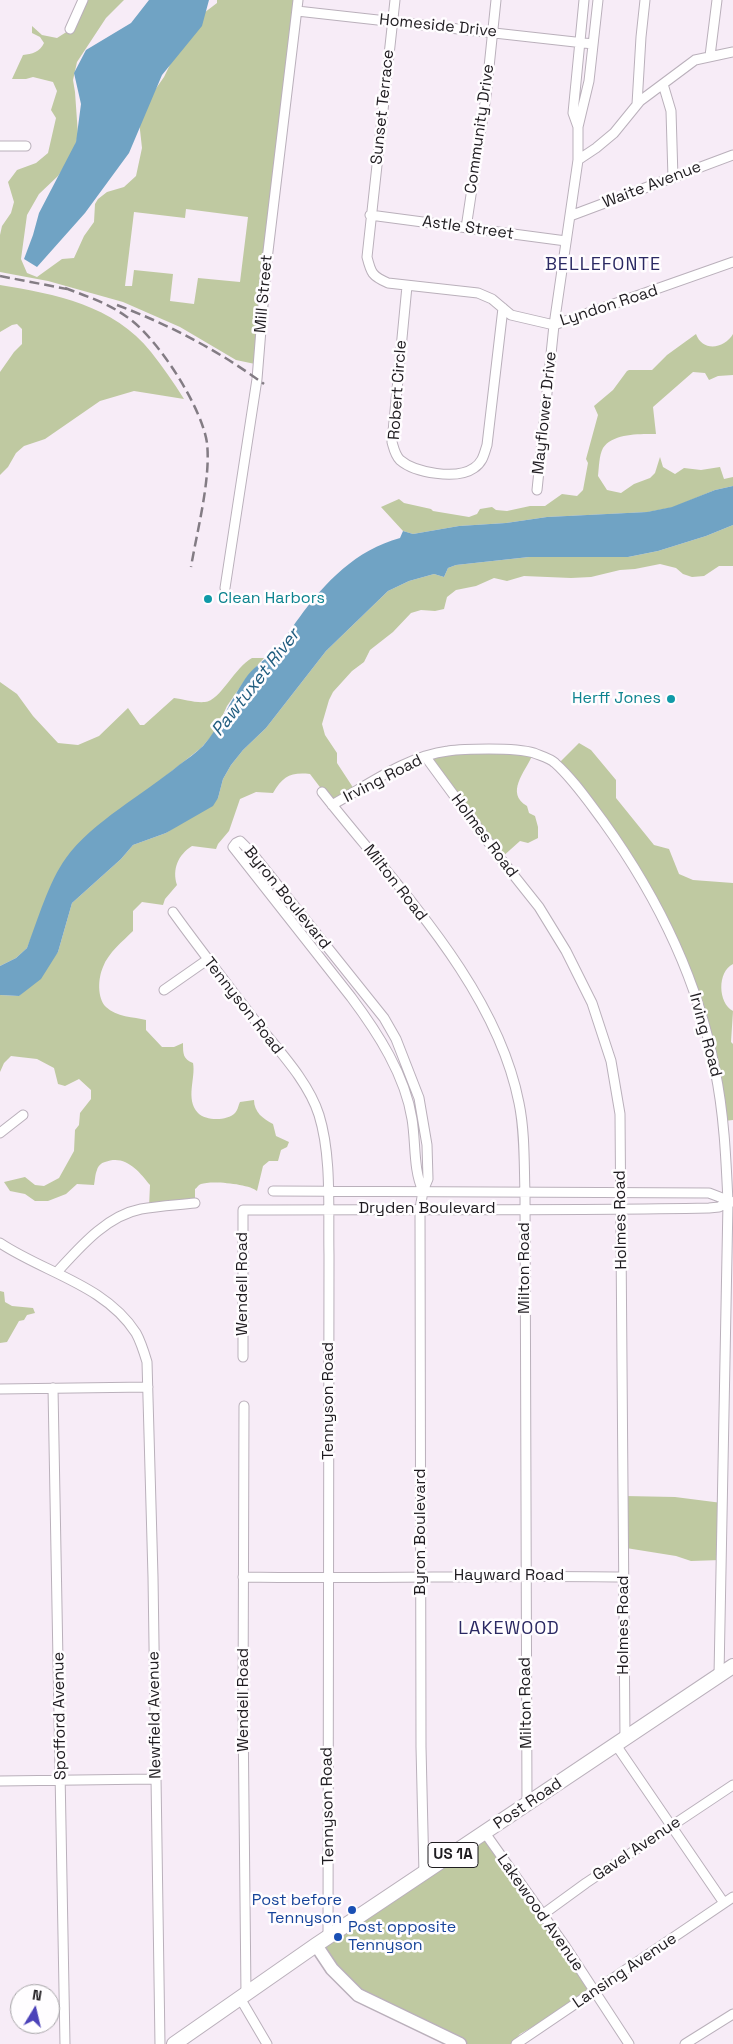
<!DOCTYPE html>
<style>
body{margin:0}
#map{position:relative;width:733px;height:2044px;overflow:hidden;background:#f7ecf7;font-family:"Space Grotesk",sans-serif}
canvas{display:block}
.north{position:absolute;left:10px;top:1984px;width:50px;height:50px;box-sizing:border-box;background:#fffdff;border:1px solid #a5a3a6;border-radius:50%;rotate:9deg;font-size:14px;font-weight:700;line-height:20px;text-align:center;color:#1f1c20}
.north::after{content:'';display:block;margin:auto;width:18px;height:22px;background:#4c42b9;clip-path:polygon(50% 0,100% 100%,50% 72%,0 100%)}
</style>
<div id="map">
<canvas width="733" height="2044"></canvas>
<div class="north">N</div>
</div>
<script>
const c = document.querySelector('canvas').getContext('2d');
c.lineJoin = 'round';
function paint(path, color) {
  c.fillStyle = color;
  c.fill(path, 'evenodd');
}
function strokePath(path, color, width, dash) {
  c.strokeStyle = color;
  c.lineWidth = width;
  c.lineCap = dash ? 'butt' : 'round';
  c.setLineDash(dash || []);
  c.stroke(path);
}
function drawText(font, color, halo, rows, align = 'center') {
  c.font = font + ' "Space Grotesk",sans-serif';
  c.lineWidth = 5;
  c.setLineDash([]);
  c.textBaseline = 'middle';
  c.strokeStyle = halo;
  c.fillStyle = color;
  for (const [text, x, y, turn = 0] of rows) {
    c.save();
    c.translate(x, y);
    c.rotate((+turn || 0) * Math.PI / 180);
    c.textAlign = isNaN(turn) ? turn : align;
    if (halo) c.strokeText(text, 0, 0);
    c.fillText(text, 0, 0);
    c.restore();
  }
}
paint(new Path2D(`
 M86,0h38l-18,18 -29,44 -4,18 2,12 3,43 -5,19 -15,22 -19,18 -12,21 -6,44 6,14 10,4 25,-18 12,-1 10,-22 10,-14 1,-18 3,-5 9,-7 17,-5 12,-11 6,-28 -3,-27 2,-11 23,-33 22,-45 10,-13 21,-16v-3h81l-43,364 -19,-4 -56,-33 -57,-25 -75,-21 -48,-9v-37l2,-9 9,-13 3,-11 -6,-20 9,-12 19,-7 12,-10 8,-35 -5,-8 6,-19 -4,-9 -20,-5 -7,2h-14l11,-24c9,-1 17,-3 21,-12l-4,-6 -8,-4v-7l10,9 15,3 11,-7zM186,209l62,8 -8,65 -42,-4 -4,26 -24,-3 3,-27 -39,-4 -2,16h-7l9,-74 51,6z
 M0,285c55,9 114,20 151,67 12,15 23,31 33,47l-50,-8 -34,10 -55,38 -21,7 -8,7 -8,14 -8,8v-103l14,-20 8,-8v-15l-5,-5 -5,1 -12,7z
 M696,334c7,19 29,14 37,0v41l-15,1 -9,4 -4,-7 -12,-1 -40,35 3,27c-16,0 -43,-1 -53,14 -4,7 -4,20 -5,28l9,14 14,3 13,-9 16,-6 5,-5 5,-16 3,10 12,7 9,-6 17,2 19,-3 4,12 9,-2v9l-18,4 -41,17 -26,5 -101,5 -41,6 -47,3 -46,8 -10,-3 -22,-24 18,-8 5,4 27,6 2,2 36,6 8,-3 3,-5 12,-2 4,3 11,1 23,-5h15l17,-12 15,2 6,-6 5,-27 -2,-4 12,-44 -4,-9 19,-16 14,-19 2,-1h23l15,-15z
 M733,525v41h-14l-15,10 -12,1 -9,-3 -7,-6 -16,-4 -25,5 -15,1 -29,7 -20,1 -47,-2 -17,5 -13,-3 -18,8 -20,4 -9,7 -3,12 -9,2 -14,-1 -10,3 -18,19 -23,18 -6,12 -12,9 -19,21 -4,8 -7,24 3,11 12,18v10l17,26 -22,14 -22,-29c-19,-2 -27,2 -37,19l-17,-1 -16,7 -11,32 -11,13 -2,5 -24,-3c-14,9 -20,23 -15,39l-12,14 -2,6 -21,-3 -9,9v20c-10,10 -25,22 -30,36 -5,11 -6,31 3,40 10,10 28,10 40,13v10l16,17h12l9,-4c0,11 0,16 10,20 3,15 -8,36 5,50 8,8 29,8 37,0 3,-3 3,-7 5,-11l14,-2c0,12 9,19 19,24l3,12 13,6 -2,5 -6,3 -3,11h-9l-6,5 -6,25c-7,-7 -46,-11 -56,-7 -3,1 -4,4 -6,5v14l-46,4 1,-22c-11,-14 -25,-31 -45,-23 -4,1 -7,4 -8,8 -2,4 -2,11 -3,15l-17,-1 -11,10 -18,7h-13l-10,-7 -15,-3 -6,-9 21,-5 10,8 9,1 15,-8 15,-27 1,-21 4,-5 1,-12 11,-14v-9l-12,-11 -14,7 -7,-2 -4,-16 -17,-9 -26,-3 -7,7 -4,9v-77l19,1 39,-44 14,-49 49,-44 12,-14 33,-12 52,-35 5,-19 8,-14 12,-15 23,-22 60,-77 62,-60 21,-10 25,-7 10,3 4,-9 8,-3 73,-8h99l30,-6 48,-15z
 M252,658h12l-17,19 -20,29 -12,26 -14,16 -48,38 -50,36 -50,62 -26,64 -11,10 -16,8v-284l17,12 16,22 25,27 20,2 21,-9 29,-28 12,17h4l30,-27c9,1 21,5 31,4 15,-1 30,-35 47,-44z
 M579,743l12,7 25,30v18l38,47 15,4 10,25 14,6 40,3v81c-16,8 -15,39 0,47l-2,31 2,2v76l-9,1 -19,-101 -50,-121 -97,-135z
 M476,748l56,8c-7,16 -27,37 -5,50l2,7 6,3 3,11v11l-10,5 -8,-2 -19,17 -74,-101z
 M0,1291l4,1 1,10 7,4 21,2 2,5 -8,2 -3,5 -5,1 -12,21 -7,1z
 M625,1496l50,1 47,6 -1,57 -30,1 -15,-5 -50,-8z
 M483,1834l111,158 -74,42 -8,10h-51l-103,-50 -39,-45z`), '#bfc9a1');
paint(new Path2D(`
 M149,0h60l-7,26 -40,49 -33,78 -44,60 -48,54 -13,-8 9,-24 6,-22 37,-71 5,-38 -7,-31 12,-23 45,-27z
 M733,486v39l-27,11 -48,15 -30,6h-99l-73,8 -8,3 -4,9 -10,-3 -25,7 -21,10 -62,60 -60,77 -23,22 -12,15 -8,14 -5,19 -5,8 -47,27 -33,12 -12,14 -49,44 -14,49 -17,27 -22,17 -19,-1v-29l16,-8 11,-10c10,-26 22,-67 39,-90 26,-36 78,-64 113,-93 8,-6 17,-12 24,-19 17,-19 27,-45 42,-67 7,-10 17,-18 27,-25 8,-7 20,-27 27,-36 26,-36 57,-68 101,-80l3,-7 10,3 46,-8 47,-3 41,-6 100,-5 25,-5 43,-17z`), '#70a3c4');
const street = new Path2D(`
 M395,0l-28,257c4,16 5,19 21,26l90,10 14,6 19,16 43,10 179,-63
 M297,11l296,33
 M70,29l13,-29
 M710,56l7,-56
 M663,84l8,27 2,67
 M637,104l4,-67 4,-37
 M578,127l-5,-14 11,-113
 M0,146h26
 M578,160l18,-12 18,-15 26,-32 55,-41 38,-8
 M370,215l196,26
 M570,216l163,-61
 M466,228l20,-132 10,-96
 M407,286l-15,156c2,7 3,13 8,18 15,13 57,20 74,8 9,-6 10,-14 13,-23l16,-137
 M537,490l17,-165 24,-165v-33l11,-46 9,-81
 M225,588l32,-209 9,-111 32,-268
 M425,756l75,102 39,49 27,44 26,52 19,58 9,53 5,625
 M322,792c72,92 174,193 197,311 6,29 5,61 6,91l2,610
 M332,805c36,-20 75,-49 116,-54 13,-2 28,-2 41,-2 15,0 32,0 45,4 7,3 16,5 21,10 18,16 33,38 48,58 54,75 95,158 112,249 9,43 11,88 13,132l-9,473
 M173,912c28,39 58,77 87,115 21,26 49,56 59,88 13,42 9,95 10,140l-1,683
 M164,990l43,-30
 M0,1133l23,-18
 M273,1191l436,2 24,9
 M423,1191c-10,-22 -7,-48 -11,-72 -7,-44 -34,-86 -61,-122l-118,-150 3,-4 4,-2 12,12 132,165 12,21 23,59 8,47 1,34 -5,12 -3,18 1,538 3,127
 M0,1243c45,30 105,42 136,90 5,9 8,19 11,29l6,215 7,467
 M57,1272c23,-25 49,-56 84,-63 18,-3 36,-4 54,-6
 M243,1357v-147c155,-1 311,1 466,-2l10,-1 9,-5
 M53,1388l12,656
 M0,1389l148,-2
 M244,1406l-1,305 3,283
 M243,1577c127,2 254,-2 381,0
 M616,1745l108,158
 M0,1781l155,-2
 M485,1833l80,113 64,98
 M542,1915l44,-32 147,-98
 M240,1998l27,46
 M516,2044l217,-147
 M685,2044l48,-30`);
const secondary = new Path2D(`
 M316,1945l16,24 26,26 102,49`);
const primary = new Path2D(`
 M174,2044l142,-99 417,-279`);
strokePath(street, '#bab0bb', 11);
strokePath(secondary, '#bab0bb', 15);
strokePath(primary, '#bab0bb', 16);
strokePath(street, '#fff', 9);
strokePath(secondary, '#fff', 12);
strokePath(primary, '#fff', 14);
strokePath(new Path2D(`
 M0,276l72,14
 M65,288c21,8 43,15 62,29 30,20 75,90 80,126 4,36 -10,88 -16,124
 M117,305c53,20 102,46 147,79`), '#837c84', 2.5, [10, 5]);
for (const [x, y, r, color] of [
 [208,599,5,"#0f9aa8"],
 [671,699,5,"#0f9aa8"],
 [352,1910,5,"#1a4fb4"],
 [338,1937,5,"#1a4fb4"]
]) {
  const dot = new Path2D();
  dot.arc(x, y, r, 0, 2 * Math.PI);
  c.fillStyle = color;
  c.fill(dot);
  strokePath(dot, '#fffdff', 2);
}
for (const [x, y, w] of [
 [453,1855,50]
]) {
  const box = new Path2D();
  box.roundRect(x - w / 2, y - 12.5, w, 25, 4);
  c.fillStyle = '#fffdff';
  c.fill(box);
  strokePath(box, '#1f1c20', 1);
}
drawText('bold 15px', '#1f1c20', null, [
 ["US 1A",453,1855]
]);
drawText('16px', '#1f1c20', '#fffdff', [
 ["Homeside Drive",438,26,6],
 ["Sunset Terrace",383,107,-84],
 ["Community Drive",480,129,-82],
 ["Waite Avenue",652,185,-21],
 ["Astle Street",468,228,8],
 ["Mill Street",264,294,-85],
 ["Lyndon Road",609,306,-18],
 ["Robert Circle",398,390,-86],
 ["Mayflower Drive",545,413,-84],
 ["Irving Road",383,779,-27],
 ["Holmes Road",484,836,53],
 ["Milton Road",395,883,52],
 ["Byron Boulevard",287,898,51],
 ["Tennyson Road",243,1006,52],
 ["Irving Road",705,1035,75],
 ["Dryden Boulevard",427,1209],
 ["Holmes Road",621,1220,-91],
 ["Milton Road",525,1268,-90],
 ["Wendell Road",243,1284,-90],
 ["Tennyson Road",329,1401,-90],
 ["Byron Boulevard",421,1532,-90],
 ["Hayward Road",509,1576],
 ["Holmes Road",624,1625,-90],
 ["Wendell Road",244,1700,-90],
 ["Milton Road",526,1703,-91],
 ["Newfield Avenue",155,1715,-91],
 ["Spofford Avenue",60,1716,-91],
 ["Post Road",528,1804,-34],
 ["Tennyson Road",328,1806,-91],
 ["Gavel Avenue",637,1849,-34],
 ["Lakewood Avenue",540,1913,55],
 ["Lansing Avenue",625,1971,-34]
]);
drawText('16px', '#0d838f', '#fffdff', [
 ["Clean Harbors",218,599],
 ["Herff Jones",661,699,"right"]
], 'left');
drawText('16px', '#164399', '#fffdff', [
 ["Post before",342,1901],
 ["Tennyson",342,1919],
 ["Post opposite",348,1928,"left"],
 ["Tennyson",348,1946,"left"]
], 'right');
c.letterSpacing = '1px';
drawText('18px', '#2b2963', '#fffdff', [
 ["BELLEFONTE",603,265],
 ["LAKEWOOD",509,1629]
]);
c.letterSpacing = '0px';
drawText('italic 18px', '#215d7f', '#fffdff', [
 ["Pawtuxet River",256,683,-52]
]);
</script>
